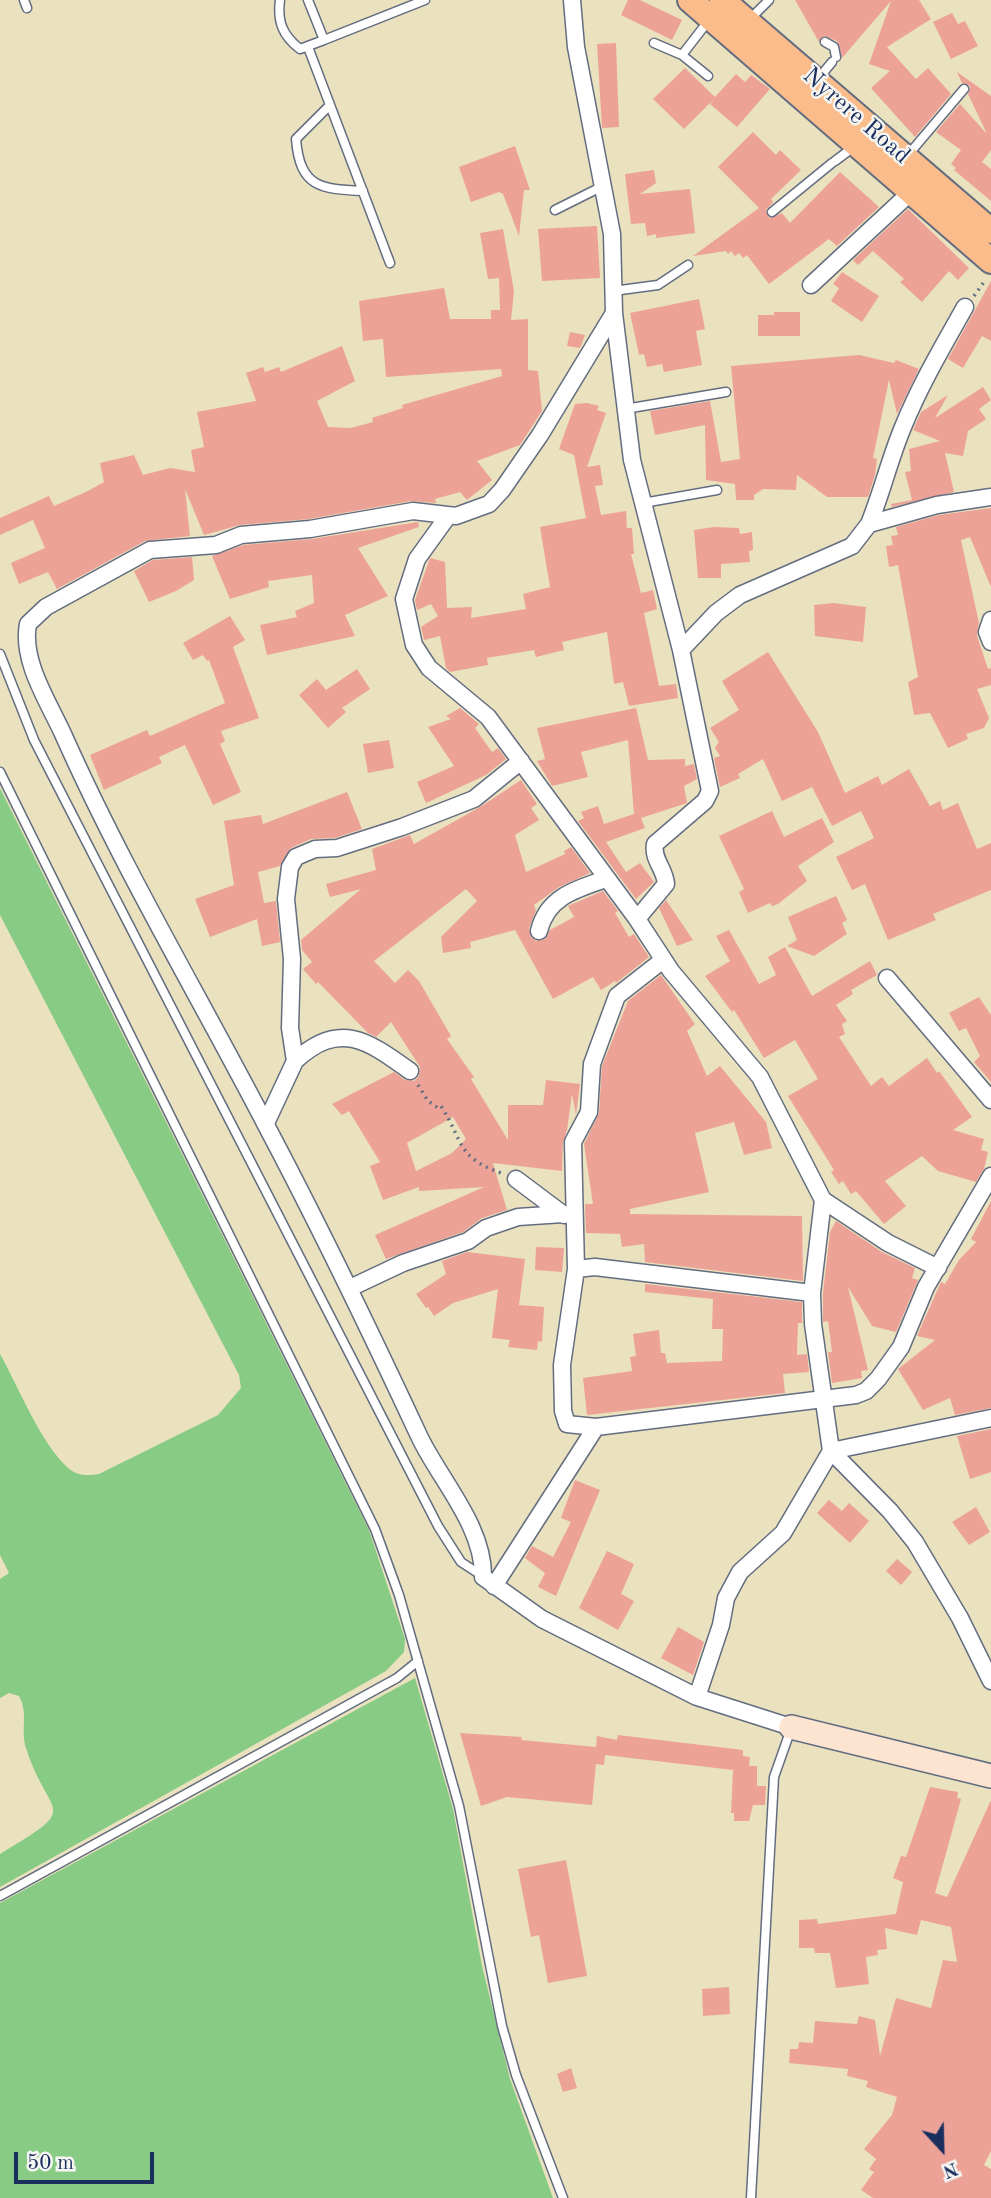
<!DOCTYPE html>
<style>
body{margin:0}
#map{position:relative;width:991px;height:2198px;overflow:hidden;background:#eae1bf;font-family:"Old Standard TT",serif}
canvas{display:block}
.north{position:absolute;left:907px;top:2114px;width:70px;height:70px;-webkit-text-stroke:5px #f6f6f2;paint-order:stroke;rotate:158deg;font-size:19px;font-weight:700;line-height:28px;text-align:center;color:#1b2f5e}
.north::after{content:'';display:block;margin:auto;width:24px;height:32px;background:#1b2f5e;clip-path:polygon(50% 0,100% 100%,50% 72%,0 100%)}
.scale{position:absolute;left:14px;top:2152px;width:140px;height:32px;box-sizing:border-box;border:4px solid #1b2f5e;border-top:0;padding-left:9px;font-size:21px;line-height:24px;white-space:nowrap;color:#1b2f5e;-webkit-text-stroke:5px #f6f6f2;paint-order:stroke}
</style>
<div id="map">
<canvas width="991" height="2198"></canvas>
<div class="north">N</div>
<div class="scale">50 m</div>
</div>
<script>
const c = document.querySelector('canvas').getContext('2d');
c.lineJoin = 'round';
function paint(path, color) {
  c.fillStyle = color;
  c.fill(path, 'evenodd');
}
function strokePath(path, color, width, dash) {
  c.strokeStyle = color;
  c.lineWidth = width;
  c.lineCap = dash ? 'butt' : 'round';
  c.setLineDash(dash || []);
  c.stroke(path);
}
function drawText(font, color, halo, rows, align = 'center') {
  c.font = font + ' "Old Standard TT",serif';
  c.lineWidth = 5;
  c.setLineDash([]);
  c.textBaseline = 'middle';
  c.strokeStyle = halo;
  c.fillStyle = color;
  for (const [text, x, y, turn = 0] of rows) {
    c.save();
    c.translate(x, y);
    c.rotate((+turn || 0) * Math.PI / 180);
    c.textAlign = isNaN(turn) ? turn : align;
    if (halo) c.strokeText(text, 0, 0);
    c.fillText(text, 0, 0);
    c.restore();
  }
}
paint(new Path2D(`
 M0,788l369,742 36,109 -1,13 -18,19 -386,216v-33c84,-50 49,-34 26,-106 -6,-18 3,-34 -7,-52l-10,-3 -9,5v-119l9,-6 -9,-18v-201c19,34 40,88 68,114 9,8 20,8 31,6l119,-59 23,-27 -2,-13 -239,-460z
 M415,1678l38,131 29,157 28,113 43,119h-553v-295z`), '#87cb85');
paint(new Path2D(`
 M628,0h12l42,20 -10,20 -51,-25z
 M795,0h124l12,19 -44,28 29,32 12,-11 23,26 -36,43 -44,-49 19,-17 -21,-7 22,-63 -49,57 -5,-17 -13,-5 -5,6z
 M952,13l6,11 7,-3 13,25 -27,13 -18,-37z
 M616,43l3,84 -17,1 -5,-84z
 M685,68l30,29 21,-23 9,8 6,-7 19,14 -33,38 -27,-23 5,-6 -31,31 -31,-30z
 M957,72l34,24v54l-9,12 9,7v32l-37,-31 2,-2 -5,-4 10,-14 -25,-18 24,-28 27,30 -19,-40 2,-8 -8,-3z
 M753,132l23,23 4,-5 21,20 -30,29 2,3 -7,8 3,8 13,-5 8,10 50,-51 39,35 -42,39 -8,-7 -60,45 -22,-29 -4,3 -4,-5 -4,3 -4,-5 -3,3 -2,-3 -33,5 66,-48 -41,-41z
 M515,146l15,44h-6l-5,46 -16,-42 -4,-2 -28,10 -12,-35z
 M654,170l2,13 -16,11 50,-5 5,44 -39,5v-4l-9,2 -2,-13 -14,1 -6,-50z
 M908,209l61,59 -11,12 -9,-9 -27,31 -22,-20 4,-3 -31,-28 -15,14 -5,-5z
 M597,226l3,52 -58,3 -4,-52z
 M503,229l11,62 -3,29 17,-1v51l10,1 4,40 -22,34 -43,16 15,19 -25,20 -7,-8 -25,7 1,4 -25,-2 -102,18 -69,6 -36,10 -19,-46 5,47 -45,5 -88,48 -9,-17 -29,12 -8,-21 34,-15 -12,-28 -33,15v-17l49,-22 5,10 34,-15 16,-9 -4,-19 34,-8 9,20 27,-7 25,4 -4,-22 13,-3 -7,-35 59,-11 -10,-28 17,-6 2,5 14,-5 2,5 61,-26 13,35 -38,20 11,26 23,1 22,-6 -1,-4 31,-10 -1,-3 100,-29 -1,-7 -115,8 -3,-38 -20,2 -4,-40 85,-13 6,31h41v-9h9l-1,-32 -11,1 -8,-46z
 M842,272l37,24 -17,26 -31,-21 8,-13 -6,-4z
 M991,281v60l-9,-5 -19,32 -15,-9z
 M699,299l6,30 -9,2 6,34 -38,7 -2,-8 -15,3 -3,-13 -5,1 -9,-42z
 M774,312h26v24h-42v-21h16z
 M570,332l15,3 -5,13 -13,-2z
 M859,355l35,8 2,-3 23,9 -22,45 -8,-34 -16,78 4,1 -2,16 -7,22h-41l-30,-22 -1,15 -33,-1 -9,6v5h-18l-1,-16 -29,-4 -1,-55 -50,10 -5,-24 60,-10 11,61 19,-3 -9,-93z
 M983,387l8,13 -12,9 7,10 -18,12 -5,25 -18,-3 9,39 -62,15 -1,-3 21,-4 -7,-28 6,-1 -2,-22 31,-8 -27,-11 8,-18 27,-17 -13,23z
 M587,403l12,3 -2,4 9,3 -19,54 13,-2 3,20 -8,1 6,29 25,-4 1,17h5l2,26h-3l10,39 12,-3 4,19 -13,4 15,73 17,-2 2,14 -49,8 -6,-24 -9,2 -7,-52 -45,10 2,8 -28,7 -2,-7 -47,8 1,7 -38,7 -4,-4 -6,-32 -16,4 -3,-13 17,-11 -7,-12 -14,6 -2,-10 15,-42 15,4 2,46 25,-1 -1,11 55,-9 -3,-15 27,-7 -10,-60 46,-9 -12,-63 -15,-6 16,-45z
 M991,508v79l-21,-50 -9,3 18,83 -2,13 11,33 3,-1v17l-14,4 12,29 -5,10 -18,6 2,5 -20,9 -18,-35 -16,2 -6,-33 10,-5 -20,-112 -9,2 -3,-21 7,-1 -2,-9 7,-1 -2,-8 43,-12z
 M418,522l1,5 -61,21 30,48 -43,19 10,21 -88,19 -7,-30 37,-8 -2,-6 19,-8 -2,-28 -44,6 1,6 -39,12 -18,-43 31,-11 69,-6z
 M714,527l25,1 1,6 12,-2 1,18 -4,1 1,11 -29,2v14h-23l-4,-48z
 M192,557l2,23 -18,11 -27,11 -15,-31 19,-11z
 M833,603l33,4 -3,35 -48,-6 -1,-31z
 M230,616l15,24 -12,7 26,71 -38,13 4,10 -5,3 21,48 -28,13 -28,-60 -26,12 3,6 -58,27 -14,-35 57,-25 3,6 75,-33 -16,-43 -2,1 -4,-6 -10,5 -10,-17z
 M768,652l50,80 27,61 33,-17 4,9 27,-16 21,37 10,-5 3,9 15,-7 19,46 14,-6v47l-58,24 3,6 -48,20 -23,-56 -13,6 -16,-33 38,-19 -13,-27 -29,15 -20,-39 -30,14 -19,-42 -25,15 2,4 -20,9 -6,-29 6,-2 -5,-8 4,-6 -9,-14 29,-18 -17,-29z
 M357,669l13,20 -28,19 4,4 -18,16 -29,-33 18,-16 9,11z
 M460,708l19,16 -4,4 17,24 6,-4 8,11 -20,16 -60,28 -9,-21 37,-16 -26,-39 23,-8 -5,-3z
 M636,708l12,52 37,-1v7l9,-2 3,15 -13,7 3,17 -46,15 4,10 -39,14 20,30 14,-9 14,19 -18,17 -58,-78 6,-3 -3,-6 17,-6 6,18 30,-10 -6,-74 -47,12 7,25 -36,9 -15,-25 8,-2 -8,-31z
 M389,740l5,28 -26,5 -5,-29z
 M521,780l16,24 -6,4 8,12 -24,15 11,37 39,-18 -1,-3 7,-4 19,26 -31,14 -25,18 2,6 -7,17 2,9 5,4 9,-2 5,-9 24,-13 -6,-11 35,-15 15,20 -3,2 14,24 5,-3 15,23 -33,26 -1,-2 -14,9 -8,-13 -40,22 -38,-69 -45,12 1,6 -28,5 -2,-16 36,-36 -11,-12 -92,72 21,22 13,-13 11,11 32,55 -4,3 27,38 -3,2 37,61v-35h35l3,-25 34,4 -4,31 -4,-21 -5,36 -4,12 -1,29 -69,-8 14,47 -25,8 -19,14 -77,27 -11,-24 109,-48 -65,4v-4l-36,13 -13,-34 10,-4 -31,-51 -7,4 -10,-11 62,-32 11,8 9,1 5,-5 1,-9 -29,-45 -15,15 -8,-4 -50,-51 -2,2 -13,-15 9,-7 -10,-12 -1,-10 60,-51 -31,8 -4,-13 50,-14 -4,-21 38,-14 4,9 66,-37zM453,1117l13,22 -14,14 -36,18 -9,-28z
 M347,792l15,37 -27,9 -24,1 -20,9 -11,18 -22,6 6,31 12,-2 4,41 -18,4 -5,-27 -47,18 -15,-38 39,-14 -10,-64 37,-6 2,9z
 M772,811l12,26 38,-19 12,24 -36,24 9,15 -29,23 -6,2 -2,-3 -22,10 -9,-21 5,-3 -25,-53z
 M836,896l11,24 -5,3 5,11 -33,22 -27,-10 10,-6 -9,-23z
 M666,900l27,40 -16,6 -18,-38z
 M729,930l30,54 17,-9 -8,-18 17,-10 27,49 58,-35 7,14 -26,15 2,4 -17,11 11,16 -5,3 3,10 -6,3 32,49 11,-9 7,9 38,-28 10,15 2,-2 33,46 -19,13 31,9 -3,11 7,2 -4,17 -8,13 -38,-11 -16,-15 -37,25 21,25 -22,18 -28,-33 -5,3 -8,-13 -4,3 -8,-12 3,-2 -46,-74 30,-17 -23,-39 -31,18 -30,-48 -2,2 -27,-36 25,-15 -14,-25z
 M661,975l34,49 -8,7 20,45 13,-10 46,56 6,26 -28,7 -10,-33 -39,11 14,59 -79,17v5l172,2 1,65 -158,-19 -1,-18 -22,3 -2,-13 -34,-1 -1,-29h8l-9,-60 15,-31 3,-47 26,-65z
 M979,997l12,18v67l-17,-20 6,-6 -14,-28 -7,3 -10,-18z
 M991,1201v207l-36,7 -5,-17 -27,12 -25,-41 37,-29 -18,-4 24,-54 4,2 14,-24 17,-18 -5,-3z
 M836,1221l46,31 33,16 -3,10 6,2 -22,52 -24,-6 -24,-39 20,83 -7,1 1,7 -30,5 -4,-31h4l-4,-31 -5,1v-29l7,-61z
 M536,1247l28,1 -2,24 -27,-2z
 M467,1252l58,7 -6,46 25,2 -2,35 -4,-1 -1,9 -29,-3 2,-7 -18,-2 6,-49 -45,14 -19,13 -6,-9 -2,1 -10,-14 30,-20 -4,-13z
 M645,1284l157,18v21h-4l-1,32 10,-1 2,18 -26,2 2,19 -198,22 -4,-37 49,-7 -2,-14 6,-1 -3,-22 26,-4 2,23h4l2,10 55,-2 1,-32h-11l1,-30 -68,-7z
 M991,1429v43l-21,7 -13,-43z
 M575,1480l25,10 -44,106 -18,-9 7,-14 -20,-15 7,-12 21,11 18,-35 -10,-4z
 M829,1500l13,11 7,-8 20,18 -19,22 -33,-30z
 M976,1507l14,25 -21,13 -17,-23z
 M607,1551l27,13 -13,30 13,7 -16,29 -39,-22z
 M897,1559l15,13 -11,13 -15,-14z
 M678,1627l26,15 -11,33 -32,-17z
 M460,1733l62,4 -1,3 75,7 1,-11 20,4 1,-5 125,15v6l7,1 -1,9h8v20h9l-1,19h-12l-4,16h-15v-8h-3l2,-43 -128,-15 -1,10 -8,-1 -4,41 -85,-8 -26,9z
 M930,1787l28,5 -1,6 4,1 -26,94 12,4 44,-97v351l-7,14 7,4v29h-118l-12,-8 13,-18 -5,-3 7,-10 -12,-10 28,-34 5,-18 -31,-10 2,-6 -21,-5 1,-7 -59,-6 1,-14h8l1,-7 14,1 2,-22 42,3 2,-8 16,4 5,36 16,-58 35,10 12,-48 14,2 -6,-35 -30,-7 -4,15 -32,-7 2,21 -10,1 1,5 -12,2 3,27 -33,4 -6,-35h-15l-1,-5h-15v-28l18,-1 1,5 78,-10 7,-32 -10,-4 8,-22 5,1z
 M566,1860l21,116 -39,7 -9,-48 -8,2 -13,-68z
 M729,1987l1,27 -27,2 -1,-27z
 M571,2068l6,20 -14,4 -6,-18z`), '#eda298');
const lane = new Path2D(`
 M24,0l3,8
 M280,0c-3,22 3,36 20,49l24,-9
 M308,0l16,40 101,-40
 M749,20l20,-20
 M825,42l9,5 2,10
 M654,43l28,12
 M308,47l82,216
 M708,76l-26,-21 27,-35
 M818,79l14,-17
 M330,105l-34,34c4,49 25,50 67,52
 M908,155l56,-66
 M835,161l20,-15
 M555,210l48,-24
 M772,212l60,-49
 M613,291l45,-6 30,-20
 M625,409l101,-17
 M643,503l74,-13
 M0,654l34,86 404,786 23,36 20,13
 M0,772l375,757 24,66 60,211 43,220 14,49 47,123
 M0,1896l397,-218 21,-17
 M751,2198l23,-421 17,-48`);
const street = new Path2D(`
 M572,0l4,47 36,187 2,79 18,147 49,190 29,141 -5,10 -50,43c-3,15 10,25 11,40l-29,35
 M811,285l100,-93
 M614,313l-74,122 -38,55 -13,14 -33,12 -43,-5 -103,18 -69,6 -25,10 -66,5 -104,57 -18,17c-7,37 20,77 35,110 60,135 136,262 204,393 54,102 104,206 153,311 21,43 64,89 63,139l59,42 155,78 94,30
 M448,516l-31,43 -13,40 10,46 15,23 59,49 149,202 34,52 89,106 63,123 -11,93 1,31 18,127 59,60 25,31 45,76 31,63
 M869,524c13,-32 21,-66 34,-97 17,-42 40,-81 62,-120
 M991,620l-4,12 4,10
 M681,650l35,-37 24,-18 112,-49 17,-22 68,-19 54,-8
 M539,931c8,-34 37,-42 67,-52
 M663,960l-46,36 -25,68 -3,48 -16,30 3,127 -14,96 1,46 4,13 29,3 260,-32 10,-4 12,-12 23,-32 25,-60 65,-111
 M887,978l104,122
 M295,1061c44,-41 72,-21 115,10
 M266,1123l29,-62 -5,-33 2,-69 -6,-60 4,-32 6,-10 19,-8 22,-1 65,-21 72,-28 47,-38
 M516,1179l48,36
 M823,1200l65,43 50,25
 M576,1269l19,-2 217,26
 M350,1288l53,-25 65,-22 18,-13 32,-11 45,-3
 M831,1451l160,-33
 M494,1586l102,-159
 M697,1697l24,-72 5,-27 14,-26 43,-39 48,-82`);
const secondary = new Path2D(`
 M791,1727l200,49`);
const primary = new Path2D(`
 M690,0l301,261
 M722,0l269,231`);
strokePath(lane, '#636d80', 11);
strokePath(street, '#636d80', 19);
strokePath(secondary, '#636d80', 26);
strokePath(primary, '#636d80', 28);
strokePath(new Path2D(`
 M974,296l12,-17
 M418,1085l10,16 10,7 3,-2c23,36 15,51 60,67`), '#636d80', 3.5, [2, 5]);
strokePath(lane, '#fff', 8);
strokePath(street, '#fff', 16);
strokePath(secondary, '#fde4d0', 23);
strokePath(primary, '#f9bc8a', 24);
drawText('24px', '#1b2f5e', '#f6f6f2', [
 ["Nyrere Road",856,116,41]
]);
</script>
